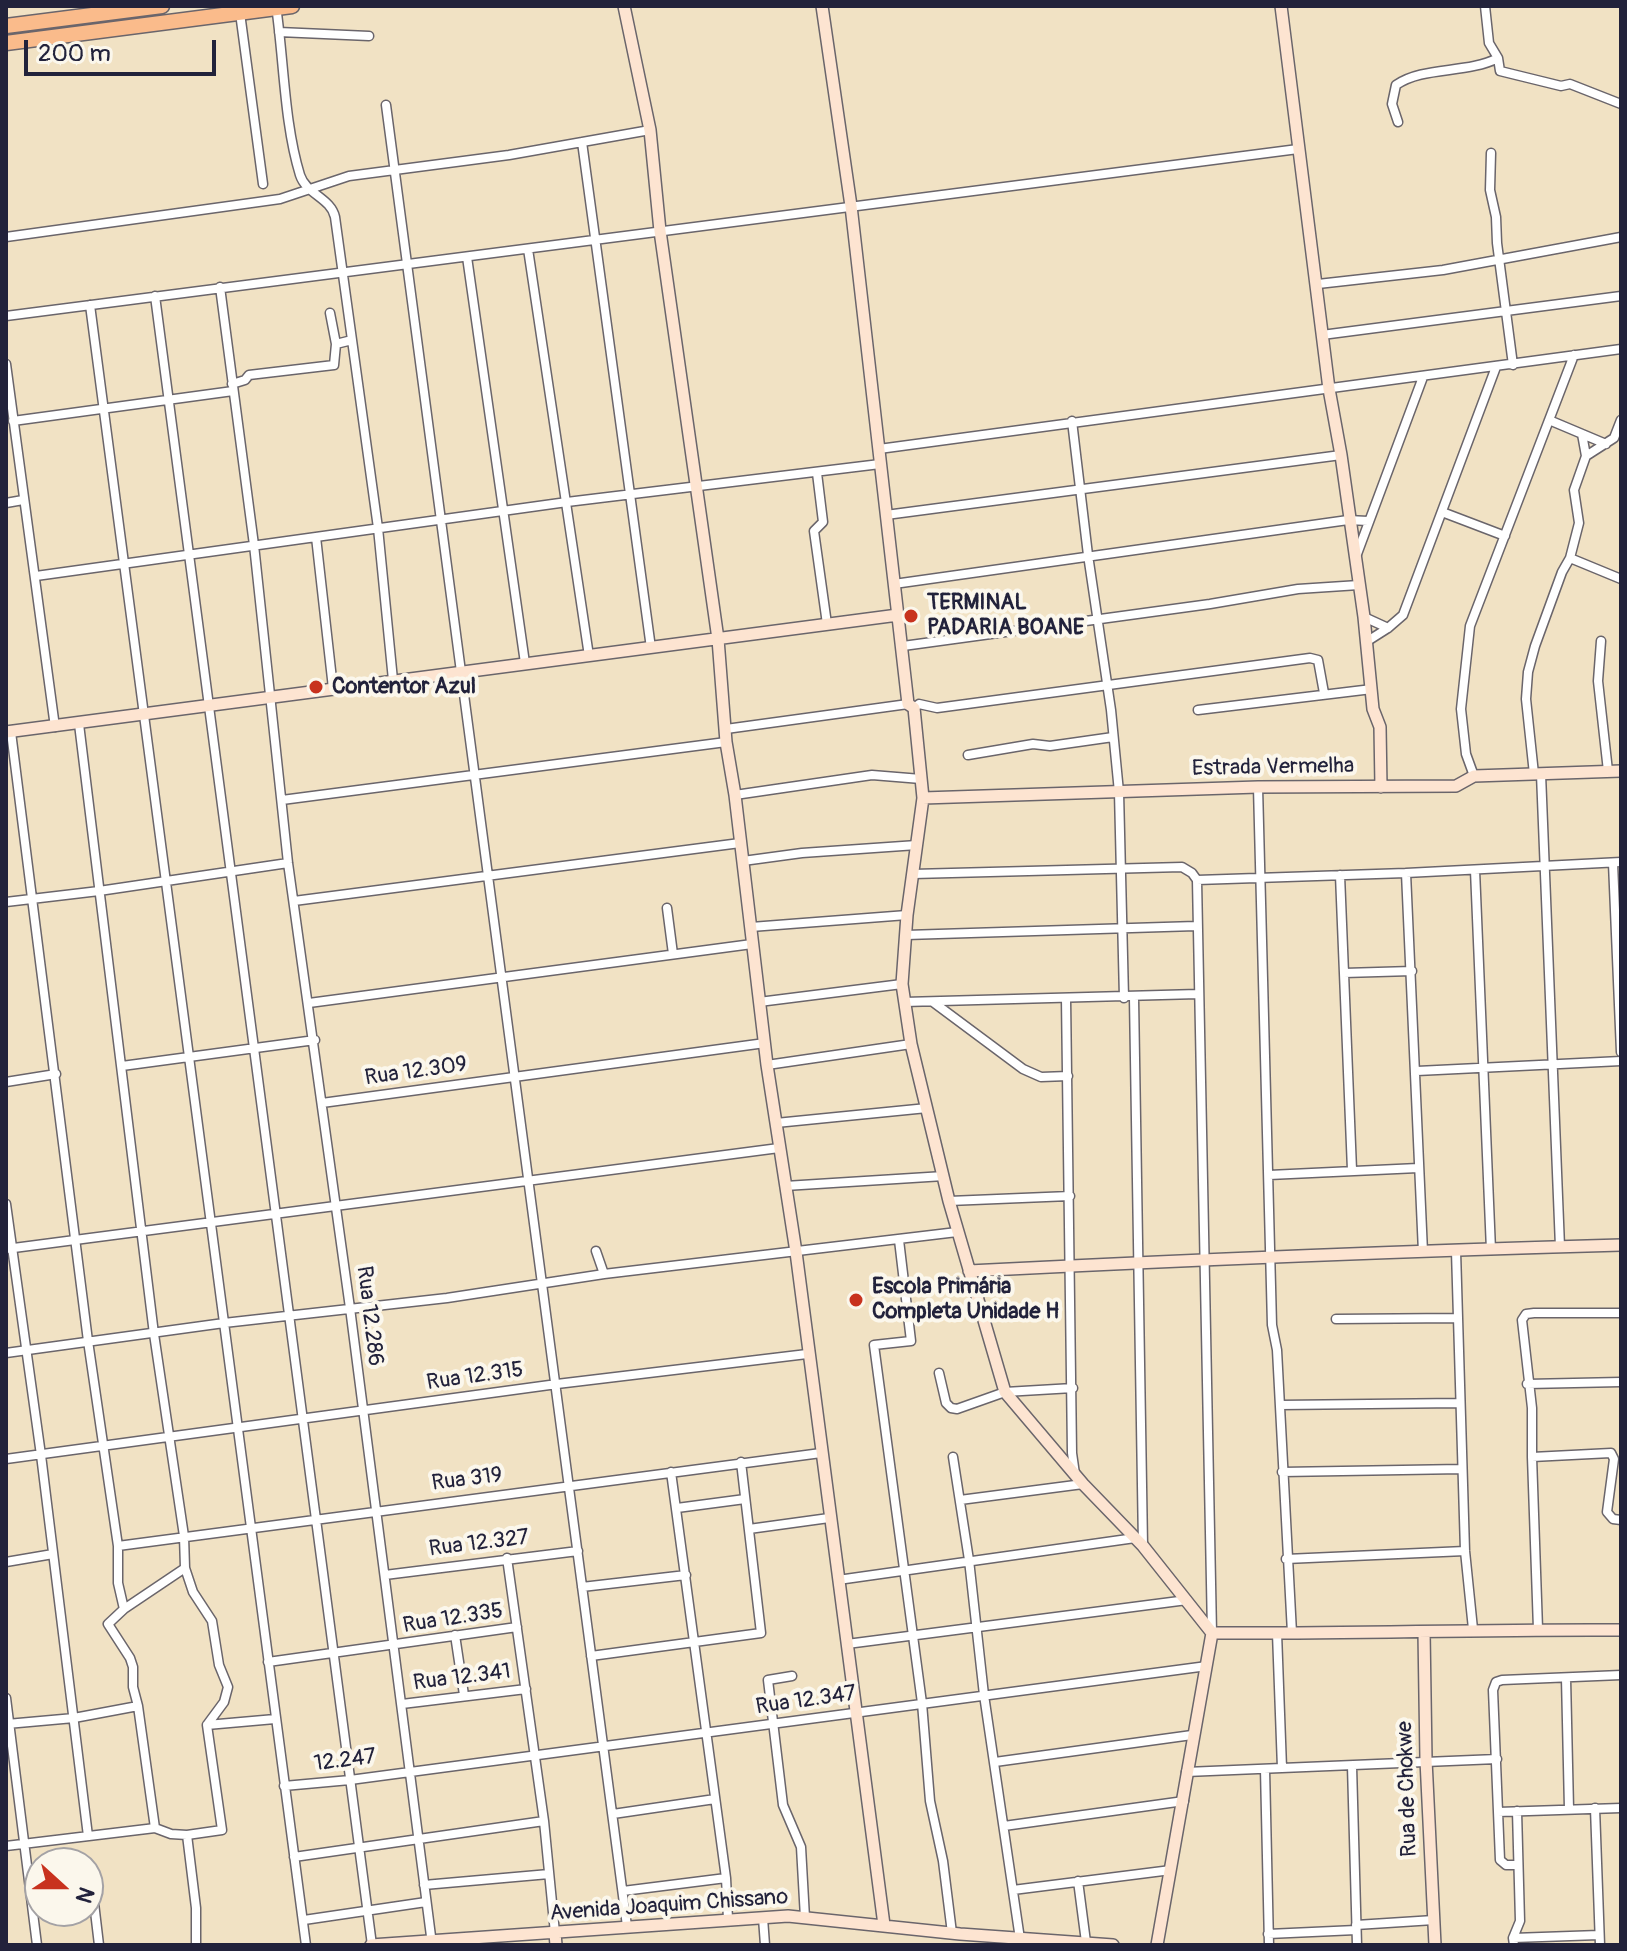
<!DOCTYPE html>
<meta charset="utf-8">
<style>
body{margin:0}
#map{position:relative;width:1627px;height:1951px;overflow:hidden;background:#f1e2c4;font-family:Pangolin,sans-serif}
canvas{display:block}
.frame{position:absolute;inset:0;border:8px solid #22223b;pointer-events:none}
.north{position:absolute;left:24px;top:1847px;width:80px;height:80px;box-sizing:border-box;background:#fbf7ec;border:2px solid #a4a2a5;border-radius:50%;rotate:111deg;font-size:22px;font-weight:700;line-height:32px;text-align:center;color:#22223b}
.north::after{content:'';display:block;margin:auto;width:28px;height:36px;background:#c8321e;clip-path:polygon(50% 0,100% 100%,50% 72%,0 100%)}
.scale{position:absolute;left:24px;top:40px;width:192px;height:36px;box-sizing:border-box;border:4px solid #22223b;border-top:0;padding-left:10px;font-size:24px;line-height:28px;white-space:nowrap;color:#22223b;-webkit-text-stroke:6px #fbf7ec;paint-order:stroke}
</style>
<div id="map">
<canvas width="1627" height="1951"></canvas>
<div class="frame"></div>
<div class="north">N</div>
<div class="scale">200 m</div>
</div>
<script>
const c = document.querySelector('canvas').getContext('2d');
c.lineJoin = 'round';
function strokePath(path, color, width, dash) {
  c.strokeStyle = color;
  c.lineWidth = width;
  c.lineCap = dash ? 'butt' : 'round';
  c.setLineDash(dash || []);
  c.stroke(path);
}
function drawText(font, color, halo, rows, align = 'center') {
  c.font = font + ' Pangolin,sans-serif';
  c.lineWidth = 8;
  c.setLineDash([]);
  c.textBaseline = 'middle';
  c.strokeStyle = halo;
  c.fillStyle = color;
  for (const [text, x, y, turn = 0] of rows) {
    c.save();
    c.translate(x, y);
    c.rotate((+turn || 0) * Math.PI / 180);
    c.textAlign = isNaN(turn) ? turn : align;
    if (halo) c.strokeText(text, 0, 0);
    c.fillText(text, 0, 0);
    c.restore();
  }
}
const street = new Path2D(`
 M276,6c8,54 8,117 24,169 6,19 31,23 35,42l43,311 15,152
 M1485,6l4,37 9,15 2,13 61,15 9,-2 51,20
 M240,13l23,171
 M279,32l90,4
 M386,105c78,608 165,1214 241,1821
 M1398,122l-6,-18 4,-19c27,-19 71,-11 102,-27
 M582,142l69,506
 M1491,153l-1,37 6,27 1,26 16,122
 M6,237l274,-38 69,-23 160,-21 141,-25
 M528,249l61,407
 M467,257l58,406
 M1318,284l125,-14 178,-33
 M220,287l34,258 34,318 62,445 82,636
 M155,296l217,1649
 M90,305l216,1640
 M330,313l6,31
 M6,316l1292,-167
 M1322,335l299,-39
 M6,364l49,363
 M232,384l13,-4 4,-5 85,-10 2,-21 16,-4
 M1549,420l57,24
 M13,421l220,-30
 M1072,421l16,134 23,155 8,82 5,206
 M1582,434l4,22
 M879,449l742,-100
 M817,473l6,49 -9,9 13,93
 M6,503l17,-3
 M1442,512l63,24
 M886,515l455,-60
 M316,537l17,151
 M1357,554l66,-177
 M1570,558l51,21
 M36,576l531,-74 313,-38
 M894,584l454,-64 20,1
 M1364,617l24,11
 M1601,641l-3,40 10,90
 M1366,642l22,-14 15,-13 93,-248
 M903,646l307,-42 88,-15 61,-4
 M914,708l5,-4 18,4 373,-50 8,2 6,33
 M1198,710l174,-21
 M79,724l75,610 30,202 1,32 8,24 19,29 7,44 9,22 -4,15 -17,23 15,105 -35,5
 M726,729l182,-25
 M11,732l77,609 30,205v37l6,26 -16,15 22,34 3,9v20l5,19 17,122
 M968,755l65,-11 17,2 63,-9
 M1534,774l-8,-75 2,-27 7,-26 27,-74 8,-14 9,-35 -5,-33 12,-34 28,-18 7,-18
 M1541,774l19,473
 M1474,776l-8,-22 -5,-45 9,-83 104,-271
 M1258,787l14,538 5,25 15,283
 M735,795l137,-20 49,4
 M282,800l444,-58
 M743,861l59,-8 115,-8
 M1613,863l8,189
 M1475,870l16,380
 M1406,873l17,379
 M913,874l269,-7 10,6 5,7 15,752
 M1340,875l12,295
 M1197,880l209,-7 215,-11
 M294,901l446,-58
 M6,902l93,-11 189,-28
 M667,908l6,46
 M751,927l156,-12
 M906,935l290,-9
 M1344,973l68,-2
 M1066,998l6,455 3,21
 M1134,998l9,548
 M759,1002l143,-18
 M904,1002l294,-8
 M933,1002l90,67 18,8 27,-1
 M309,1003l443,-59
 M767,1065l144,-21
 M122,1066l193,-26
 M1417,1071l204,-10
 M6,1082l50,-8
 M322,1103l443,-60
 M776,1123l151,-15
 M1269,1175l149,-7
 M785,1186l159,-10
 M949,1201l121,-5
 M6,1204l35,251 47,381
 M899,1240l12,101 -37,4 48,358 8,98 13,60 9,72
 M6,1249l773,-101
 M596,1251l8,23
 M1456,1251l9,300 8,78
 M1336,1319l121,-1
 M6,1353l218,-30 223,-25 157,-24 353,-42
 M939,1373l7,30 5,5 6,1 48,-17 68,-4
 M1527,1384l94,-2
 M1280,1405l179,-2
 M953,1457l16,103 15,135 36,244
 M1532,1457v-49l-10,-88 4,-6 8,-1h87
 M6,1459l551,-75 250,-30
 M671,1472l55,406 2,41
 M1282,1472l180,-3
 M960,1500l123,-16
 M677,1508l68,-9
 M749,1529l80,-11
 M118,1546l703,-93
 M507,1558l37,263 11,112
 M1286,1559l179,-8
 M6,1562l47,-8
 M385,1575l193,-24
 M838,1580l297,-42
 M582,1587l104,-12
 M124,1609l61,-41
 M1538,1629l-6,-172 79,-4 3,6 -7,53 6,7 8,1
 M1277,1633l5,135
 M455,1635l9,60
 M847,1644l340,-44
 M591,1656l170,-23 -20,-171
 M268,1662l249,-35
 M792,1676l-24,4 15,125 18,42 4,71
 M1566,1678l3,131
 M6,1698l31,247
 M402,1704l124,-15
 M7,1724l67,-6 64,-12
 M207,1725l68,-6
 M995,1762l197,-27
 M1352,1766l5,179
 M1265,1769l4,176
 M1186,1772l311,-13
 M284,1786l66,-6 857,-114
 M1595,1808l5,137
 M1498,1812l123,-4
 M613,1814l102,-15
 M1004,1826l180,-25
 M6,1846l149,-18 16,6 16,1 9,73v37
 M294,1857l250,-36
 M1517,1865h-11l-6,-5 -7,-170 3,-8 6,-2 119,-5
 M1078,1881l8,61
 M424,1885l125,-11
 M88,1886h4l7,59
 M1013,1890l158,-20
 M623,1891l103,-13
 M763,1918l2,27
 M304,1920l122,-18
 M1356,1925l78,-5
 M1268,1934l88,-4
 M1513,1938l86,-3
 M1514,1945l-1,-7 7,-17 -3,-110`);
const secondary = new Path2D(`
 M624,6l26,124 10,101 58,408 8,103 9,53 32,270 29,187 88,673
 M822,6l29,200 57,498 6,4 9,90 -16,117 -5,69 9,60 38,157 56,191 78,92 60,62 69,87 -55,312
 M1281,6l48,383 12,66 23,162 9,92 7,18 1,60
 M6,732l892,-117
 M923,798l335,-11 198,-1 18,-10 147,-5
 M969,1271c218,-11 435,-20 652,-26
 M1424,1632l2,128 9,185
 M1212,1633c137,1 273,-4 409,-3
 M555,1933l1,12
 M371,1945l417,-29 172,18 153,11`);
const highway = new Path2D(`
 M6,26l156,-20
 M6,43l286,-37`);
strokePath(street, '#6a656b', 11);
strokePath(secondary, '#6a656b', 14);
strokePath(highway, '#6a656b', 17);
strokePath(street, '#fff', 8);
strokePath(secondary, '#fde4d1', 11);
strokePath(highway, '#fabb8b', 14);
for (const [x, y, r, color] of [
 [911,616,8,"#c8321e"],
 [316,687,8,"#c8321e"],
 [856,1300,8,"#c8321e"]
]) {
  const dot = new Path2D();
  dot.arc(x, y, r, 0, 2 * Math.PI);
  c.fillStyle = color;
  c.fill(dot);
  strokePath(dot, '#fbf7ec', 3);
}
drawText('bold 22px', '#22223b', '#fbf7ec', [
 ["TERMINAL",927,603],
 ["PADARIA BOANE",927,628],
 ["Contentor Azul",332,687],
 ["Escola Primária",872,1287],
 ["Completa Unidade H",872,1312]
], 'left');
drawText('22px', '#22223b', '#fbf7ec', [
 ["Estrada Vermelha",1273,768,-1],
 ["Rua 12.309",416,1072,-8],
 ["Rua 12.286",369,1316,83],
 ["Rua 12.315",475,1377,-8],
 ["Rua 319",467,1480,-7],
 ["Rua 12.327",479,1544,-7],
 ["Rua 12.335",453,1619,-9],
 ["Rua 12.341",462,1678,-7],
 ["Rua 12.347",806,1701,-8],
 ["12.247",345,1761,-7],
 ["Rua de Chokwe",1408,1789,-92],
 ["Avenida Joaquim Chissano",669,1906,-4]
]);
</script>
